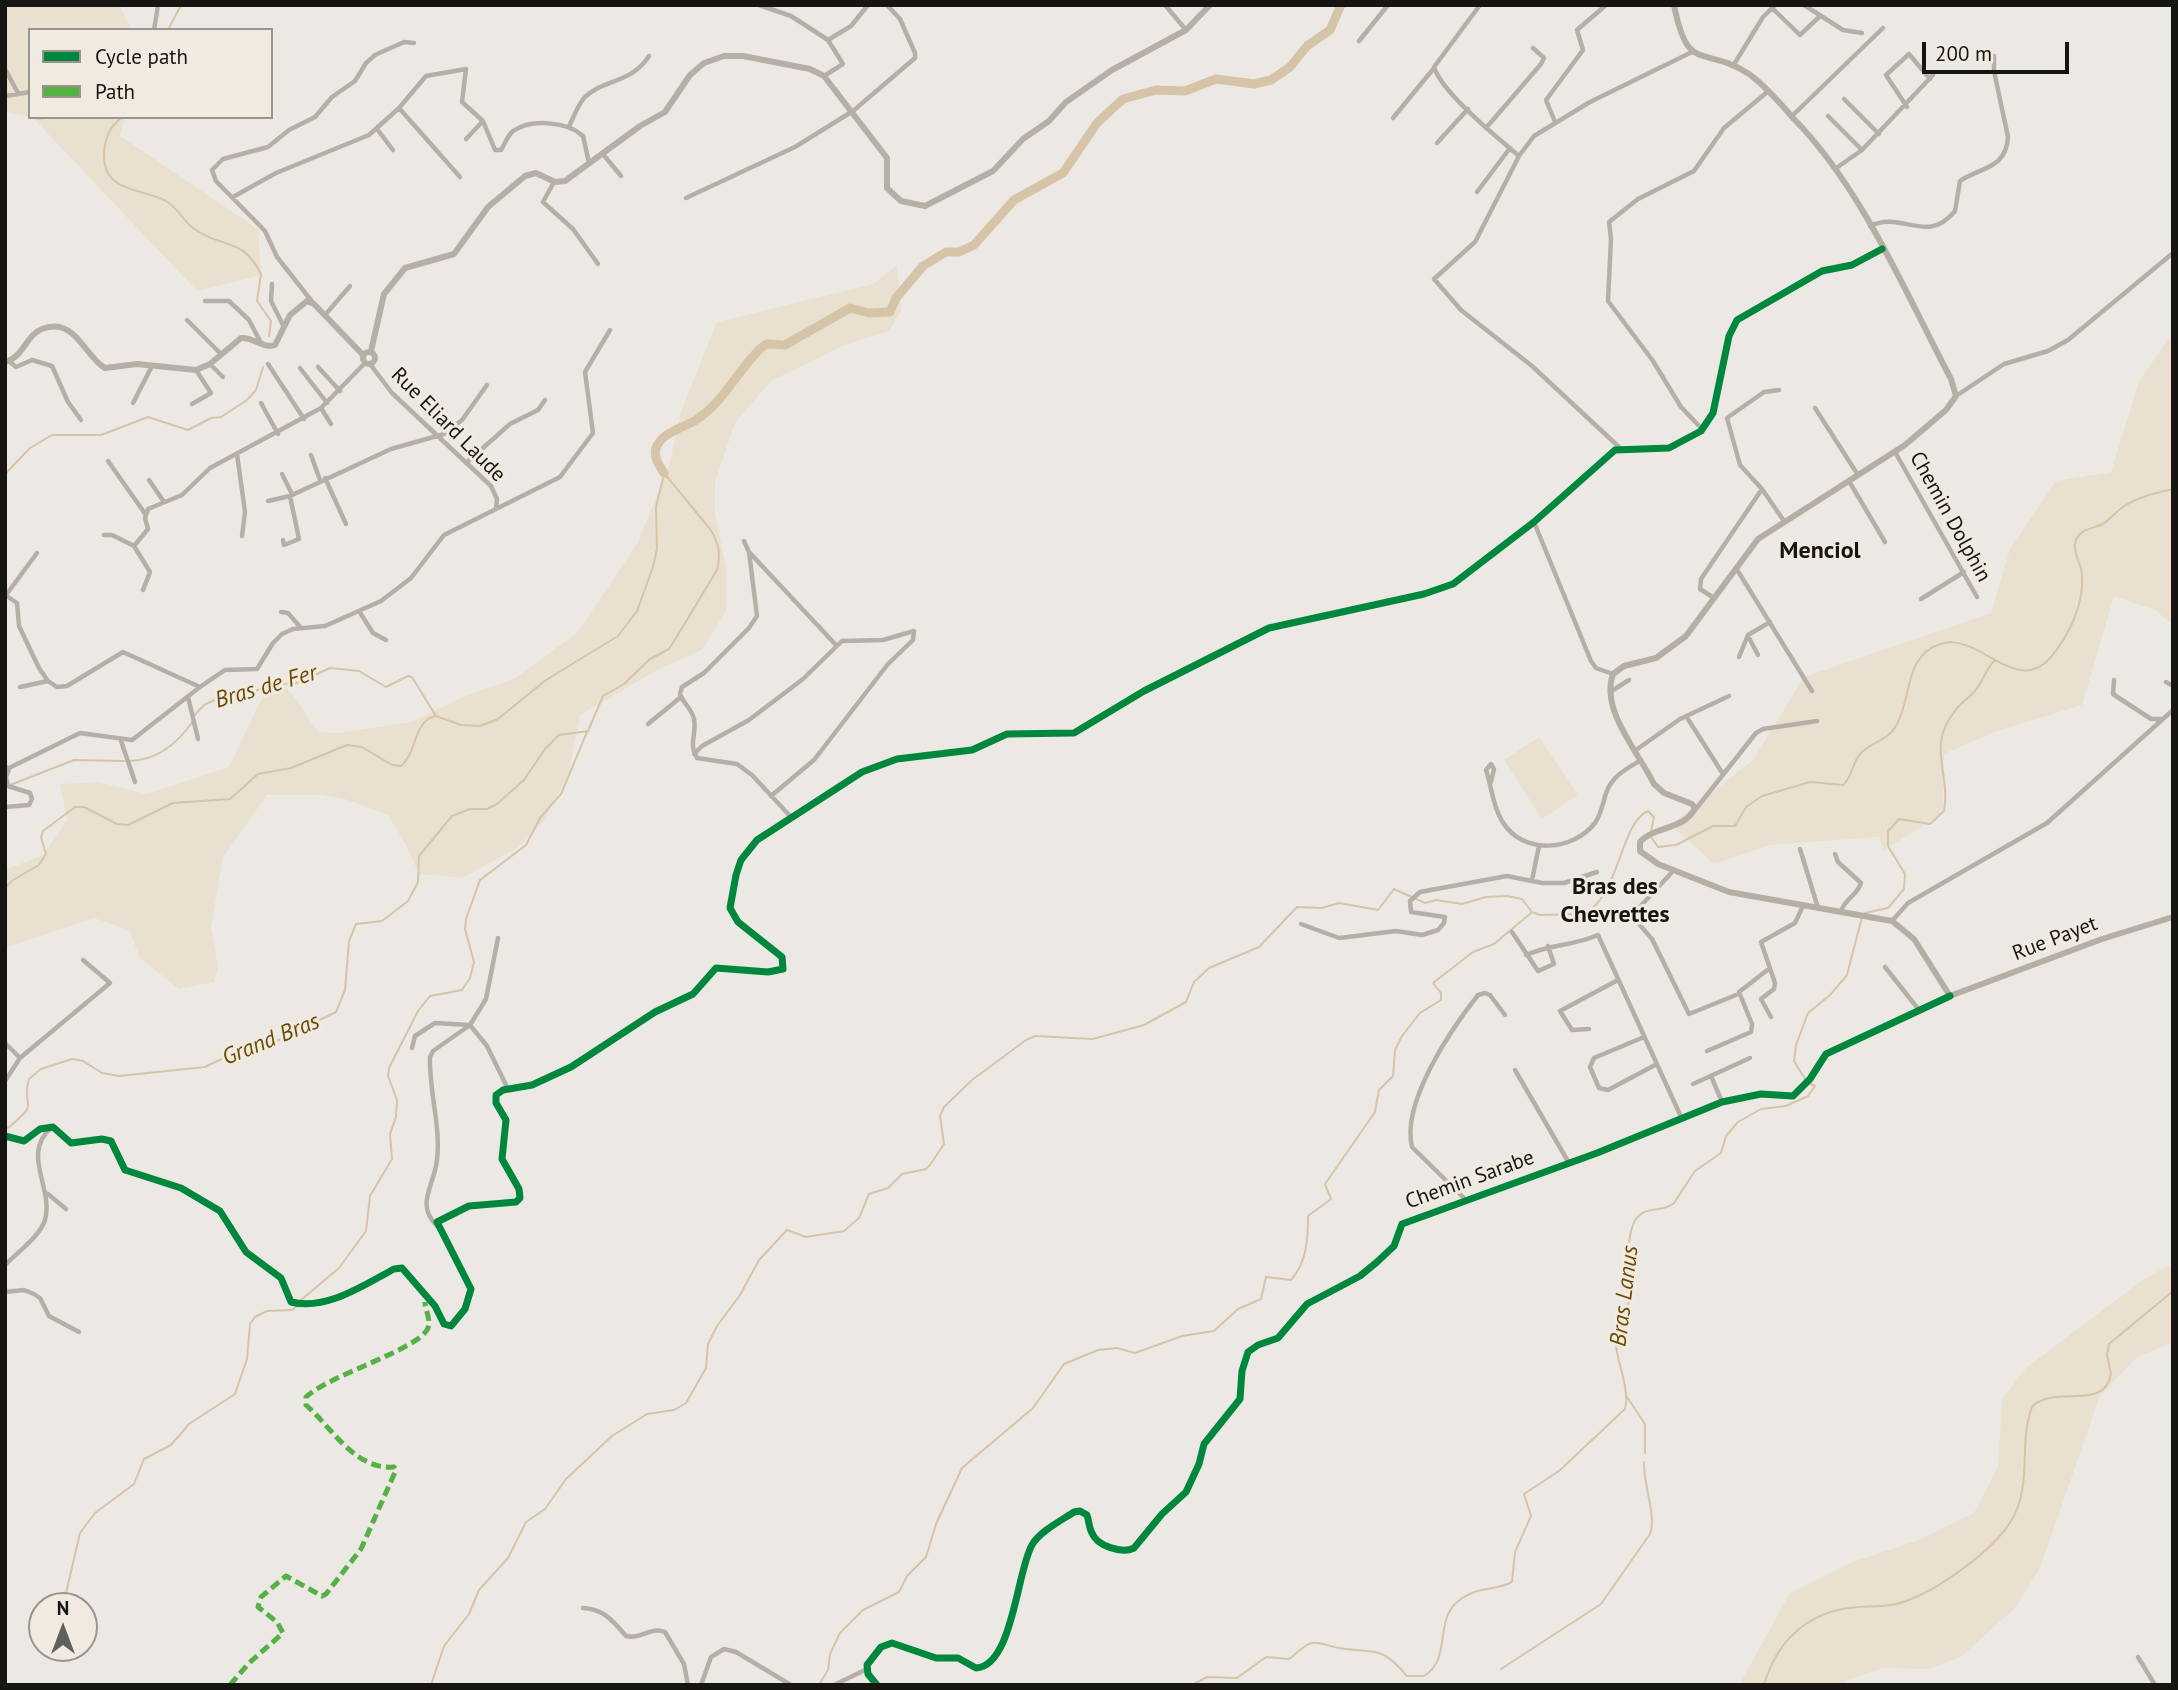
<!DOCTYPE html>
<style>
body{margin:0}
#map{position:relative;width:2178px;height:1690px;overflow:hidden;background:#ece9e4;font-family:"PT Sans",sans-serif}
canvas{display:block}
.frame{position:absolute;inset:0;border:7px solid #171512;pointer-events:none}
.legend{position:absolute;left:28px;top:28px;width:245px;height:91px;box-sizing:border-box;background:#f0eae1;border:2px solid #99958e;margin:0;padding:9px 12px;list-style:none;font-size:21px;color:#171512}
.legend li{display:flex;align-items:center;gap:14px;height:35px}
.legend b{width:35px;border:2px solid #99958e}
.north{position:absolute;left:28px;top:1592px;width:70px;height:70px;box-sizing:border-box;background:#f0eae1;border:2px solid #99958e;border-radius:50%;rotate:0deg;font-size:19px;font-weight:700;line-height:28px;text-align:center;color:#171512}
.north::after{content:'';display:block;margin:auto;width:24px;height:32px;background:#625f5c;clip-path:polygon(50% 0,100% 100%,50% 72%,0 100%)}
.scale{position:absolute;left:1922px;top:42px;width:147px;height:32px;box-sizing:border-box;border:4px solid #171512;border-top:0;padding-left:9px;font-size:21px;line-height:24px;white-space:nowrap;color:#171512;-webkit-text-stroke:5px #f0eae1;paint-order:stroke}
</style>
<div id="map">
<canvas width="2178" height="1690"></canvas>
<div class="frame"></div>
<ul class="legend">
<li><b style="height:9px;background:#00873e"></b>Cycle path</li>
<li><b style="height:9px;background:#55b144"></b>Path</li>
</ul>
<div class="north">N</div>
<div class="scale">200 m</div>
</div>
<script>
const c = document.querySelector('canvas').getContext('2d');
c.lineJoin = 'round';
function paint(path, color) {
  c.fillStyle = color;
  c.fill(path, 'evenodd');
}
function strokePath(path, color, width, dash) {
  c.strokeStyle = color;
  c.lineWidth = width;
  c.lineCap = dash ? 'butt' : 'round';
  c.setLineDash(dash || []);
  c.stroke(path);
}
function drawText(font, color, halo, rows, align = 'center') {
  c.font = font + ' "PT Sans",sans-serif';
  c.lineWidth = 6;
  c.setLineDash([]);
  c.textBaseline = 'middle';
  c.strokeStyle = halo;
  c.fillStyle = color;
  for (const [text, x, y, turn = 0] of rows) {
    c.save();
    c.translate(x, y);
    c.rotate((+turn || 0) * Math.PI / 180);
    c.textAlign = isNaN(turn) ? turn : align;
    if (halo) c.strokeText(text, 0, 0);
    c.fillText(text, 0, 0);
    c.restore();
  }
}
paint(new Path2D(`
 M5,5h115l11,25h-101v87l-25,-5z
 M32,117h93l-5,19 138,93 3,46 -64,16z
 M897,265l4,46 -12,20 -47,15 -71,35 -36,42 -20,59v31l11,55v43l-24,39 -43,19 -79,46 -12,59 -24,47 -27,27 -55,30 -43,-4 -12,-27 -19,-32 -43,-16 -23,-4h-55l-44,62 -12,70 7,39 -4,16 -35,7 -39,-31 -11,-28 -35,-12 -89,30v-78l38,-15 24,-35 -7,-36 39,-2 48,12 82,-27 34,-71 21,-9 9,8 25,37 20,1 74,-11 55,-27 47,-16 63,-46 60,-89 32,-78 12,-55 36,-89 156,-38z
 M2173,333v292l-18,-15 -41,-14 -32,109 -88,27 -50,22 -1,60 -59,36 -5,-13 -108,8 -57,19 -43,-39 82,-65 51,-83 187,-64 19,-64 46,-68 55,-9 28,-91z
 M1539,737l39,58 -36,24 -38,-59z
 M2173,1263v79l-37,16 -36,38 -60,172 -24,39 -55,50 -31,12 -47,-1 -35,12 -3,5h-106l51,-92 62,-31 67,-22 55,-27 24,-47 4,-67 24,-31 118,-89z`), '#eae0d0');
strokePath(new Path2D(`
 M168,30l13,-25
 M122,117c-13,11 -17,20 -18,37 -1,39 38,34 62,47 12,7 17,19 27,27 30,22 49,8 68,46l-4,27 14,20 -2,15
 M5,474l25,-26 22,-13h49l47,-18 40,13 23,-12 10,-1 26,-17 9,-10 7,-23
 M194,716l10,-11 25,-12 20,1 20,-9 28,-2 33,-15 29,3 27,16 22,-11 4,1 24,39 25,9 19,1 18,-7 48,-39 72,-44 19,-25 16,-44 4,-18 -1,-42 8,-33
 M130,761c28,-1 48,-18 63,-40
 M5,787l69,-27 50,1
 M1651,837l7,10 18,-2 37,-19h22l11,-19 16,-11 48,-14 33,3c10,-9 9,-23 18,-32 11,-12 28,-12 36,-29 15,-27 7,-68 43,-80 39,-13 76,54 111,13 18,-22 33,-52 31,-82 0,-10 -9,-21 -7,-31 2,-15 17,-15 28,-20 7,-5 13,-12 20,-17 14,-10 33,-14 50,-18
 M5,888l8,-8 26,-15 7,-11 -5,-17 2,-6 32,-24h9l33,17 11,1 45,-22 57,-4 28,-25 33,-6 56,-23 15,2 30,18 9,1c16,-13 12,-44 34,-50
 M1865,913l23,-5 16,-19 1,-15 -17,-28v-15l11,-12 31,5 14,-13c7,-38 -18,-65 11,-100 5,-8 13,-12 19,-19 9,-10 11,-22 21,-32
 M8,1128c35,-29 12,-17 21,-49l12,-10 31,-10 11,2 19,12 17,3 86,-9 31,-15 30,-6 70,-34 9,-22 4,-49 7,-17 26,-3 26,-20 10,-19 1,-26 33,-40 18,-7h17l10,-5 27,-24 21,-31 14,-14 29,-4 15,-35 21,-12 26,-25 19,-10 7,-11 41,-68c4,-16 2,-27 -7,-41l-46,-56
 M301,1300l38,-32 27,-37 4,-35 22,-37 -2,-25 6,-17 1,-17 -9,-24 1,-8 29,-57 12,-15 32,-6 8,-12 4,-16 -9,-33 1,-10 14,-39 46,-35 14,-27 21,-24 26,-62
 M1627,1397l18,27v29
 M63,1606l17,-73 15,-20 39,-29 10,-25 27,-14 18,-21 46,-30 12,-35 3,-35 5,-7 12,-6 25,-1 6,-5
 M40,1639l2,-2
 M1501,1669l100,-65 49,-70c7,-16 -7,-51 -6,-72
 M431,1685l13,-39 25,-32 10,-24 29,-32 18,-36 19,-13 21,-30 46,-43 35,-22 27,-4 12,-7 20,-35 2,-24 9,-18 23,-31 19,-35 28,-30 19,7 38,-6 15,-13 10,-24 19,-6 14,-14 24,-5 4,-4 14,-21 -4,-28 4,-9 28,-27 54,-40 9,-4 58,3 51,-14 42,-23 8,-20 15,-14 50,-21 38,-40 25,1 17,-5 39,7 16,-21 31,14 11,-3 26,4 24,-7 21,-1 15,3 10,13 8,3 43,-1c37,-16 36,-90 65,-103l6,6 -3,15
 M819,1685l9,-15 2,-16 10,-21 23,-23 36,-18 8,-16 19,-19 10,-33 26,-56 71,-60 31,-44 34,-14 19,-2 18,5 47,-17 32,-5 24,-22 23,-10 5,-22 25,3c16,-18 17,-41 17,-64l23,-17 -6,-15 50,-72 4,-22 14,-14 2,-26 7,-14 18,-23 21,-13v-7l-8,-10 40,-31 21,-8 37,-31
 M1192,1685l15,-8 30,1 29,-21 23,2c8,-5 14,-14 23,-16 9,-2 18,4 27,5 36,6 41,-4 68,28h17c27,-16 11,-54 32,-73 20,-18 37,-11 56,-21l3,-30 16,-36 -7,-22 35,-23 66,-62c5,-18 -7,-46 -9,-63 -1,-18 12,-30 13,-47 1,-20 -5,-63 7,-80 10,-14 27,-6 38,-16l21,-32 26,-18 5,-17 12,-14 23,-13 25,-3 22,-10 7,-10 -8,-4 -13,-21 2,-16 12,-32 22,-18 17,-20 15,-58
 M1764,1685c12,-42 41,-71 85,-77 14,-2 29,-1 42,-3 37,-6 101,-53 120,-84 22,-35 7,-77 21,-114 21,-23 73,5 79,-33l-4,-19 2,-11 64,-53`), '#d6c4a8', 2);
strokePath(new Path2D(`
 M664,473c-4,-7 -11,-15 -8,-25 6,-16 27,-20 40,-28 28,-18 41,-49 65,-72l6,-4 18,1 65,-37 19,5 21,-1 6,-14 27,-32 23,-14h13l15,-7 40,-45 49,-27 34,-50 26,-24 33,-9 29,1 31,-12 38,5 17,-4 19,-13 17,-21 23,-16 11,-25`), '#d6c4a8', 9);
strokePath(new Path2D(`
 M759,5l32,11 37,24
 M1165,5l21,25
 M1480,5l-46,62c8,26 64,71 85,89
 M1804,5l39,25 19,3
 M1772,8l28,27 19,-18
 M154,30l4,-25
 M1359,41l29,-36
 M1733,66l30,-49 12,-12
 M5,69l13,24
 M824,76l19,-12 -15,-24 23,-14 17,-21
 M5,96l25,-4
 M1844,99l35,35
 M1907,107l-21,-32 23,-21 21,25
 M399,108l61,69
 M1792,116l91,-88
 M1828,116l34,34
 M36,117h7
 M1393,118l41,-50
 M1555,122l-9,-22 37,-50 -6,-20 29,-25
 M569,126c5,-9 9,-22 16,-29 18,-18 46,-13 64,-41
 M1486,128l55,-64 3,-6 -11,-10
 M377,129l16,21
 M466,139l17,-18
 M1437,143l31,-34
 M602,153l19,23
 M1835,169l27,-19 71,-75
 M554,182l-11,20 30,27 25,35
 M1477,192l33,-44
 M233,197l43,-24 93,-38 30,-27 27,-32 40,-7 -4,33 21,19 12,29h6c4,-6 6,-14 12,-19 19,-13 55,-9 70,5l6,27
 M686,198l109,-51 58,-36 62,-53v-5l-15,-34 -13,-14
 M1870,226c33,-16 56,20 85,-15l5,-30c21,-14 46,-12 48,-44l-14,-66v-15
 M272,284l-1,17 13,26
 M205,301h24l20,19 12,23
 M314,304l-37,-47 -12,-26 -49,-50 -4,-11 11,-11 45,-12 21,-17 26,-13 17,-20 23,-16 11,-18 9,-8 29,-13 10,1
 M325,315l25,-29
 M187,320l34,34
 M9,361l7,6 16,-7 20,6 16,36 13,18
 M210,364l13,13
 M268,364l36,55
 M370,364l22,29 99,93 6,13 -1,9
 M318,367l22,24
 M300,368l27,35
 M1779,390l-15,2 -37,26 13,47 22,24 22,32
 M1956,396l48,-32 44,-13 20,-11 105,-87
 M133,403l19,-37
 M261,403l17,31
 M192,404l19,-11 -15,-23
 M321,408l10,16
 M1815,408l43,67
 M1702,429l-21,-22 -28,-46 -45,-60 3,-62 -2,-17 29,-23 56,-28 30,-43 42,-35
 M1619,447l-87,-81 -71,-56 -27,-31 41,-37 44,-86 15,-20 56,-34 102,-50
 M1895,452l82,145
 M237,454l8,58 -3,24
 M311,455l9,25
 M108,461l38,54
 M466,463l44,-39 28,-14 7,-10
 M282,474l10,20
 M325,478l21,46
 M149,480l15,22
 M1849,481l36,61
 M268,501l22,-5 101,-47 53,-15 18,-14 25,-35
 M1534,522l57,139 5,7 17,6
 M104,535h8l22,11 14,-17 -3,-11 3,-9 34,-14 28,-27 111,-60 44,-45
 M283,540l1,5 15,-6 -9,-43
 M744,541l5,11 87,93
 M134,546l16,26 -7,18
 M749,552l8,64 -8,12 -45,45 -22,14 -2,7c3,9 12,15 14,25 3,15 -6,25 3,39l40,6 15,11 38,41
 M1736,568l76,123
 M5,595l12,8 2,23 20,42 9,13 9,6 10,-1 56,-34 77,35 25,-17 32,-1 16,-26 9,-9 11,-5 32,-3 56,-25 30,-23 33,-43 116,-58 33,-44 -8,-61 25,-42
 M6,595l31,-42
 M1714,598l-14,-9 1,-10 61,-90
 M1921,599l43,-27
 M359,611l14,22 13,7
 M281,612l7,1 13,15
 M1748,636l10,19
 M1739,657l9,-22 22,-13
 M2114,680l-1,14 38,25h10
 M2166,682l7,4
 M20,687l28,-6
 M1610,692l19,-12
 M188,697l10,42
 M1686,716l37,58
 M648,724l33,-27
 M121,741l14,41
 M1636,750l44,-31 49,-23
 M694,754l8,-8 47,-26 54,-41 39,-38 41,-1 31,-9 -1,9 -25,24 -74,96 -43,36
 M5,767l4,1 71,-35 52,7 68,-53
 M1491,782l3,-13 -3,-5 -5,6c6,17 6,35 16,51 20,34 70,31 93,2 6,-8 8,-20 11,-30 6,-17 20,-24 35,-33
 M5,807l24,-2 3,-6 -2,-6 -22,-7 -2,-9 3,-8
 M1695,810l61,-77 7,-4 54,-8
 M1800,849l18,59
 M1835,854l3,8 23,21c-4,13 -17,16 -20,29
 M1674,870l-39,42 -3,4 20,23 37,75 47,-19
 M1532,880l7,-34
 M1892,921l16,-18 139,-80 126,-113
 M1301,924l38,14 57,-7 26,4 16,-5 6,-7 1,-6 -34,-5 -1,-11 10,-9 87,-16 35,7h22l33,-11
 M1512,932l26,39 16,-7 -6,-18
 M1526,955c25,-11 47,-9 72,-20l84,184
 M1885,967l34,43
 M1771,1017l-10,-18 13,-10 1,-6 -14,-41 34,-19 7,-15
 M1589,1029l-17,1 -12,-19 58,-31
 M1644,1037l-50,21 -4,9 9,21 9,2 49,-26
 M5,1043l15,15
 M412,1048l3,-12 20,-13 35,2 17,21 21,43
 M1707,1051l44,-19 1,-8 -13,-32 31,-24
 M1515,1070l54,93
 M1711,1076l11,26
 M5,1081l15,-23 90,-75 -27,-23
 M1693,1084l57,-26
 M5,1136l19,5 16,-12 13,-2 18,16 31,-4 9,2 14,29 56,18 39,23 26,41 35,26 10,24c35,9 73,-17 103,-33l8,-1 33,38 9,18 7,2 14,-17 6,-20 -34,-67 32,-16 47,-4 4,-4 -1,-9 -17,-30 4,-39 -10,-17v-8l7,-5 29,-5 39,-18 84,-55 38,-18 23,-26 52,4 15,-3 -1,-12 -44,-35 -8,-14 6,-33 5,-15 16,-20 105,-68 35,-13 75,-9 35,-16 67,-1 70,-42 125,-63 155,-34 29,-10 81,-62 81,-72 54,-2 32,-17 12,-18 16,-77 8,-16 85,-49 30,-6 30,-16
 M48,1194l18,15
 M1466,1200l-54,-53c-11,-45 40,-119 66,-152l7,-2 5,2 15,20
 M437,1226c-22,-22 -3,-39 0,-66 4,-34 -8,-68 -7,-103l3,-6 37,-26 16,-26 12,-61
 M5,1265c12,-12 35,-29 40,-45 9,-33 -25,-66 7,-93
 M5,1292l19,-2 10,4 6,4 9,18 30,16
 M583,1608c21,1 30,13 43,28 14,4 25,-10 39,-4l19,32 4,21
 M2138,1657l17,28
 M701,1685l10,-28 13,-8 12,3 55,33
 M834,1685l33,-16
 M877,1685l-9,-11 -1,-9 14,-18 11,-4 44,15h22l18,10c37,-2 41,-98 56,-123 7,-13 30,-25 42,-33l6,-1 7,4c2,6 2,13 5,18 5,13 30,21 42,15l28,-34 24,-22 13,-28 5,-20 36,-45 2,-28 6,-19 10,-7 20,-7 29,-34 53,-28 17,-14 17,-16 8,-22 195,-71 125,-51 39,-8 32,2 17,-17 16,-25 124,-58`), '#b5afa7', 4.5);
strokePath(new Path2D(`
 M371,351l13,-57 21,-26 49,-14 34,-47 37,-31 11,-3 19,9 10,-1 75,-55 25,-14 25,-37 14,-12 20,-7h19l67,13 14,7 63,82v30l14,13 24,5 68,-35 30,-32 26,-18 17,-19 46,-32 74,-40 24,-25
 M363 358a6 6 0 1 1 12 0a6 6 0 1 1-12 0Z
 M5,362c18,-4 21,-27 37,-33 33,-13 43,28 63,39l32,-4 59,6 14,-6 31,-26c13,-1 22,11 34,7l15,-30 17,-14 7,3 49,51`), '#b5afa7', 6);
strokePath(new Path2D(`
 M1674,5c14,71 29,39 75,69 14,10 33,31 45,45 68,69 112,175 157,260l5,17 -10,14 -41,35 -147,94 -72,97 -30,22 -32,8 -11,8c-13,36 26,79 41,110l10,9 28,11 3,4c-10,22 -41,18 -55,34v9l18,13 71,28 163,29 22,18 36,57 152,-57 71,-22`), '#b5aea4', 6);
strokePath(new Path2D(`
 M230,1685l19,-22 34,-30 -6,-11 -19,-15 3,-10 25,-21 36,20 4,-2 35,-45 35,-79 -2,-3c-39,3 -61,-38 -88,-62v-8c23,-22 114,-48 122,-69 3,-11 -3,-17 -3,-26`), '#55b144', 5, [10, 5]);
strokePath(new Path2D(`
 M5,1136l19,5 16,-12 13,-2 18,16 31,-4 9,2 14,29 56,18 39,23 26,41 35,26 10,24c35,9 73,-17 103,-33l8,-1 33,38 9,18 7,2 14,-17 6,-20 -34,-67 32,-16 47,-4 4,-4 -1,-9 -17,-30 4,-39 -10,-17v-8l7,-5 29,-5 39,-18 84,-55 38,-18 23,-26 52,4 15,-3 -1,-12 -44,-35 -8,-14 6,-33 5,-15 16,-20 105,-68 35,-13 75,-9 35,-16 67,-1 70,-42 125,-63 155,-34 29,-10 81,-62 81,-72 54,-2 32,-17 12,-18 16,-77 8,-16 85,-49 30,-6 30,-16
 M877,1685l-9,-11 -1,-9 14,-18 11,-4 44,15h22l18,10c37,-2 41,-98 56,-123 7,-13 30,-25 42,-33l6,-1 7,4c2,6 2,13 5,18 5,13 30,21 42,15l28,-34 24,-22 13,-28 5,-20 36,-45 2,-28 6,-19 10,-7 20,-7 29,-34 53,-28 17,-14 17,-16 8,-22 195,-71 125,-51 39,-8 32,2 17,-17 16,-25 124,-58`), '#00873e', 7);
drawText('21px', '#171512', '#f0eae1', [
 ["Rue Eliard Laude",448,425,45],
 ["Chemin Dolphin",1950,517,61],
 ["Rue Payet",2055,939,-21],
 ["Chemin Sarabe",1470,1180,-20]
]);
drawText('italic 23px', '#6b4a03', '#f0eae1', [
 ["Bras de Fer",266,687,-16],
 ["Grand Bras",271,1040,-22],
 ["Bras Lanus",1625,1296,-83]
]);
drawText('bold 24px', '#171512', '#f0eae1', [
 ["Menciol",1820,551],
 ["Bras des",1615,887],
 ["Chevrettes",1615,915]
]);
</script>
